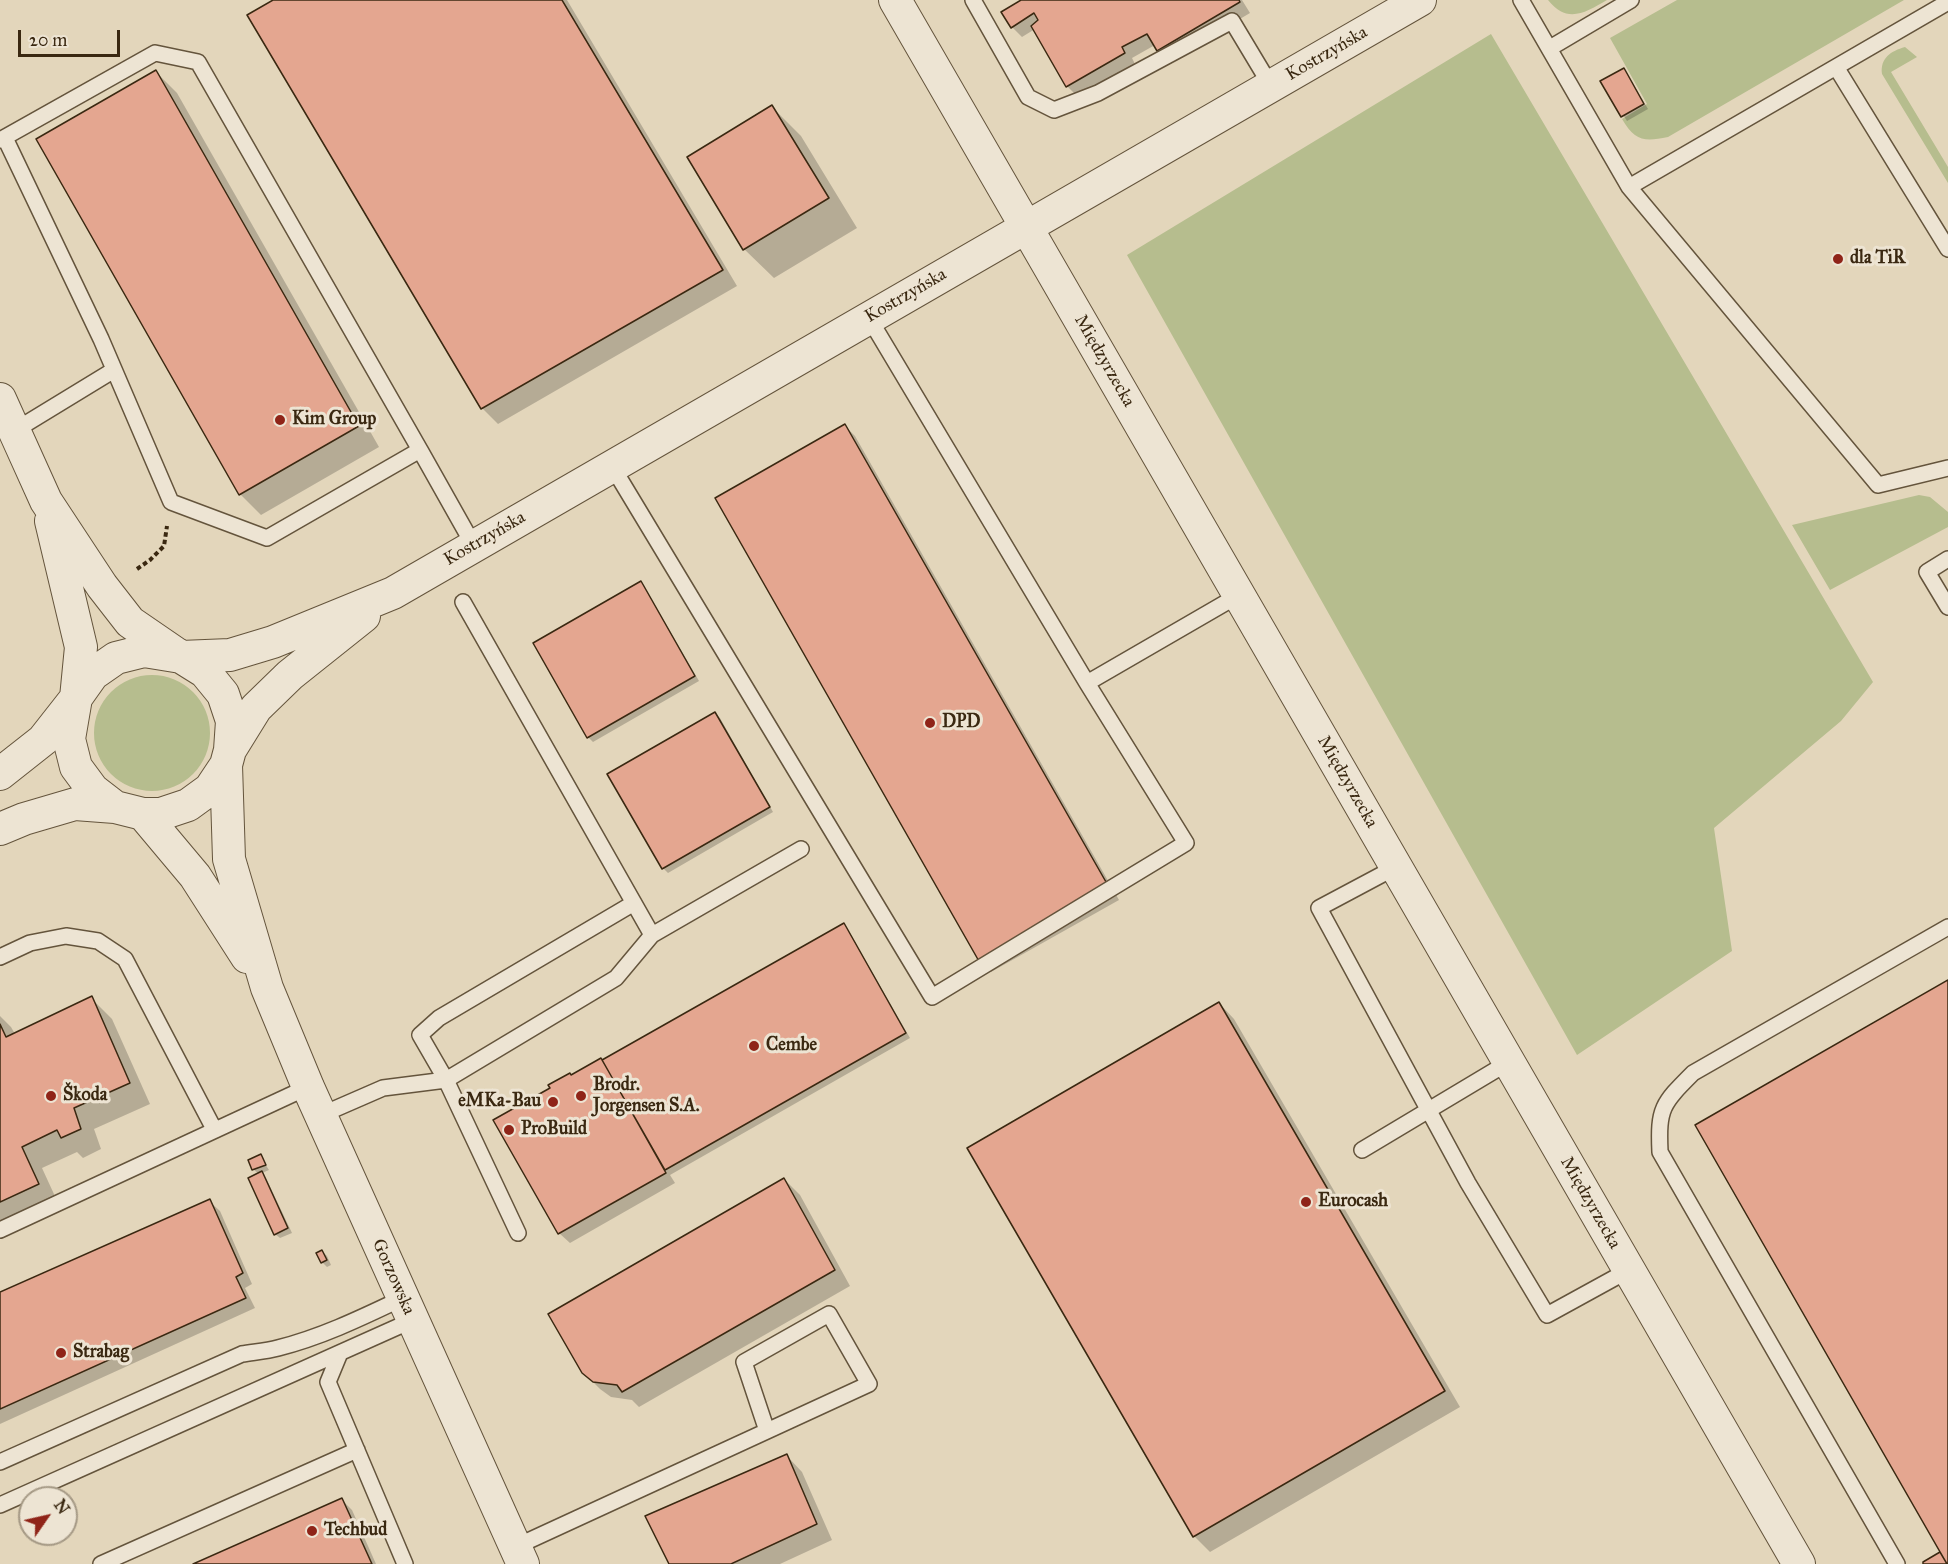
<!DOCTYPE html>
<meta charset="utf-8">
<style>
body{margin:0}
#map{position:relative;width:1948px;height:1564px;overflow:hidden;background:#e3d6bb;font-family:"IM FELL Great Primer",serif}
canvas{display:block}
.north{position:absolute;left:18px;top:1486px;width:60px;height:60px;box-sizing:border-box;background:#ede4d3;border:2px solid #a59985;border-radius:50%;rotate:56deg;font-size:16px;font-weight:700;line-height:24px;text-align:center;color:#3a2811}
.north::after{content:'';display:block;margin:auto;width:21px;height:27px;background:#8f2418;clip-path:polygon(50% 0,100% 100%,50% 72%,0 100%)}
.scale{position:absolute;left:18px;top:30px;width:102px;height:27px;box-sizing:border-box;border:3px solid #3a2811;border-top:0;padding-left:8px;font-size:18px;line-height:21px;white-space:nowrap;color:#3a2811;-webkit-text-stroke:4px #ede4d3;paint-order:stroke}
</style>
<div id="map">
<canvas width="1948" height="1564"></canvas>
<div class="north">N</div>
<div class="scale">20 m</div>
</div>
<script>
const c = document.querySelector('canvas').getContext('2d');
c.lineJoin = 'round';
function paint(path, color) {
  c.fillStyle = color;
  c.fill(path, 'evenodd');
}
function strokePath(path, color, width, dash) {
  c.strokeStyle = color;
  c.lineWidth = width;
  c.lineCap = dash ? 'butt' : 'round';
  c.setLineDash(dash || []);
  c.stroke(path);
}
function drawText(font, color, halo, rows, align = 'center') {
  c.font = font + ' "IM FELL Great Primer",serif';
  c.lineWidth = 6;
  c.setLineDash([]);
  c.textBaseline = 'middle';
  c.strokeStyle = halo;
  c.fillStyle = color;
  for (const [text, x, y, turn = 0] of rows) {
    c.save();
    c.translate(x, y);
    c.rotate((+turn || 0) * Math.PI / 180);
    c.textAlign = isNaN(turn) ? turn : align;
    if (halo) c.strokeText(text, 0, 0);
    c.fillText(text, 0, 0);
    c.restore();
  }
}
paint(new Path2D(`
 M1548,0h59c-22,13 -40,24 -59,0z
 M1677,0h227l-236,137c-24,5 -33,4 -46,-18l25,-15 -37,-66z
 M1491,34l382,648 -32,39 -127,107 18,123 -155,104 -450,-800z
 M1905,47l12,10 -26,15 57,95v16l-66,-109c-2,-16 9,-23 23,-27z
 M1919,495l11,2 18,15v15l-118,63 -38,-65z
 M94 733a58 58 0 1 1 116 0a58 58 0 1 1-116 0Z`), '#b6bd8e');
paint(new Path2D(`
 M275,0h292l170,286 -239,138 -16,-16 -233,-392z
 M1024,0h218l8,13 -81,48 -14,-16 -23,13 3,6 -57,33 -11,-11 -32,-57 -13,8 -10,-10z
 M1623,70l5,5 20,34 -21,12 -25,-39z
 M156,72l21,21 202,354 -118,68 -21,-21z
 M772,107l29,29 56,92 -83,50 -30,-29z
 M845,426l10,10 264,464 -128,72 -10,-10z
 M641,583l4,5 54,93 -106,61 -5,-5z
 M715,713l5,5 53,94 -105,61 -5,-5z
 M844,925l4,5 62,108 -240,137 5,8 -105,60 -11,-10 13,-156 31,-15z
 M91,998l21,21 38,85 -56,25 7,20 -18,9 -6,-6 -35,16 17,37 -59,27v-216l11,11 4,7z
 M1219,1003l15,16 226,388 -250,145 -16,-16z
 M260,1156l9,14 -7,3 4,5 26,55 -12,5 -5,-4 -16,-60 -5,-4 -4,-9z
 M784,1179l16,16 50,91 -211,121 -7,-7 -21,-3 -11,-8 -17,-17z
 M209,1201l11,10 32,73 -7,4 10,20 -255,116v-130z
 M322,1251l5,5 4,9 -4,2 -5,-5z
 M787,1456l15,16 30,68 -52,24h-110z
 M342,1500l10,10 24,54h-179z`), '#0003');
const building = new Path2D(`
 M273,0h289l161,270 -242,139 -234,-394z
 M1021,0h218l1,2 -83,49 -10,-17 -25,13 3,6 -59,34 -35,-61 7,-6 -4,-7 -23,15 -10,-16z
 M1624,68l20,36 -23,13 -21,-36z
 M156,70l203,356 -120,69 -203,-356z
 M772,105l57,93 -86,52 -56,-93z
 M845,424l265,465 -130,74 -265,-465z
 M641,581l54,95 -108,62 -54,-95z
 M715,712l55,95 -108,62 -55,-95z
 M844,923l62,110 -241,137 -63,-110z
 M1948,980v584h-1l-252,-439z
 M92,996l38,87 -56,25 7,21 -20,9 -4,-8 -35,17 17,37 -39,18v-178l6,13z
 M1219,1002l226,389 -252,146 -226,-389z
 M601,1058l65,115 -108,61 -65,-114 57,-32 -2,-3 22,-12 1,2z
 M261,1154l5,11 -14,5 -4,-10z
 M262,1171l26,57 -14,7 -26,-57z
 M784,1178l51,92 -213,122 -5,-7 -24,-3 -11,-9 -34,-59z
 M210,1199l33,74 -7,4 10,21 -246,111v-117z
 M322,1250l5,10 -6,3 -5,-10z
 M787,1454l30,70 -86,40h-62l-24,-48z
 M342,1498l30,66h-179z
 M1940,1552l7,12h-24v-2z`);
paint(building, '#e4a690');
strokePath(building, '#3a2811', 1.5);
const lane = new Path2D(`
 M973,0l55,97 26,13 44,-17 134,-72 39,65
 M1521,0l108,187 249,298 70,-17
 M1550,48l81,-48
 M1836,67l112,182
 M5,138l96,201 70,163 96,36 153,-88 54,96
 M0,140l155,-87 43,9 222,388
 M1629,187l319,-185
 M14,431l100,-61
 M612,466l320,531 254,-154 -99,-160 -218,-365
 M1948,559l-21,13 21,35
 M463,602l189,333
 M1087,683l152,-88
 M1396,867l-77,41 149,275 79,132 82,-45
 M0,957l30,-14 36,-7 32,5 27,18 89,170
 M321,1115l62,-27 63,-8 170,-102 36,-43 149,-86
 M1362,1150l147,-88
 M0,1230l308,-143
 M518,1233l-72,-153 -26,-45 19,-17 195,-115
 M340,1353l-12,29 77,182
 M0,1462l242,-108c12,-2 25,-3 36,-6 44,-11 85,-31 125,-50
 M0,1505l413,-185
 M515,1547c118,-55 236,-109 354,-163l-40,-70 -85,48 23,69
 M101,1564l256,-114
 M1897,1564l-237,-412c-2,-44 2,-48 33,-79l255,-146`);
const street = new Path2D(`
 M895,0l904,1564
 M0,399l46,102 56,85 28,36 51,35 49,-2 43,-13 120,-49 1027,-593
 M230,750l26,-42 34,-33 74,-59
 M226,765l3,94 38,129 41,99 215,477
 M0,774l43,-34 33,-42 17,-24 23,-16 28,-7 37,6 24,15 18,22 9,27 -2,29 -4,15 -16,24 -22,16 -27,9h-18l-28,-7 -22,-17 -17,-23 -7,-28 7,-41 5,-51 -30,-126
 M143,814l52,62 52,81
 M0,829l24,-10 51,-15 40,3`);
strokePath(lane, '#64543c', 18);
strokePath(street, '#64543c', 34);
strokePath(new Path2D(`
 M137,569l13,-9 14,-14 3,-20`), '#3a2811', 4, [4.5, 3]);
strokePath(lane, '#ede4d3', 15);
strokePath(street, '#ede4d3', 32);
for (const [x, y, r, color] of [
 [1838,259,6,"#8f2418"],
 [280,420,6,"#8f2418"],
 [930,723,6,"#8f2418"],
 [754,1046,6,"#8f2418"],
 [51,1096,6,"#8f2418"],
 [581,1096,6,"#8f2418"],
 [553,1102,6,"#8f2418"],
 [509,1130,6,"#8f2418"],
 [1306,1202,6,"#8f2418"],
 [61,1353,6,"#8f2418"],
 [312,1531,6,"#8f2418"]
]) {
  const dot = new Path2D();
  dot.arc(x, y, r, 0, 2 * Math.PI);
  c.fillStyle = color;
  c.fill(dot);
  strokePath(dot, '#ede4d3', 2);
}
drawText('18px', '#3a2811', '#ede4d3', [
 ["Kostrzyńska",1327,54,-30],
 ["Kostrzyńska",906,296,-30],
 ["Międzyrzecka",1104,361,60],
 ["Kostrzyńska",485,539,-30],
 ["Międzyrzecka",1347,782,60],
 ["Międzyrzecka",1590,1203,60],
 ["Gorzowska",393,1277,66]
]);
drawText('bold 18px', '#3a2811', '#ede4d3', [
 ["dla TiR",1850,259],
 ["Kim Group",292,420],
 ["DPD",942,723],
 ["Cembe",766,1046],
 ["Brodr.",593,1086],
 ["Jorgensen S.A.",593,1107],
 ["Škoda",63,1096],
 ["eMKa-Bau",541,1102,"right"],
 ["ProBuild",521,1130],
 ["Eurocash",1318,1202],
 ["Strabag",73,1353],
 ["Techbud",324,1531]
], 'left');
</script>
